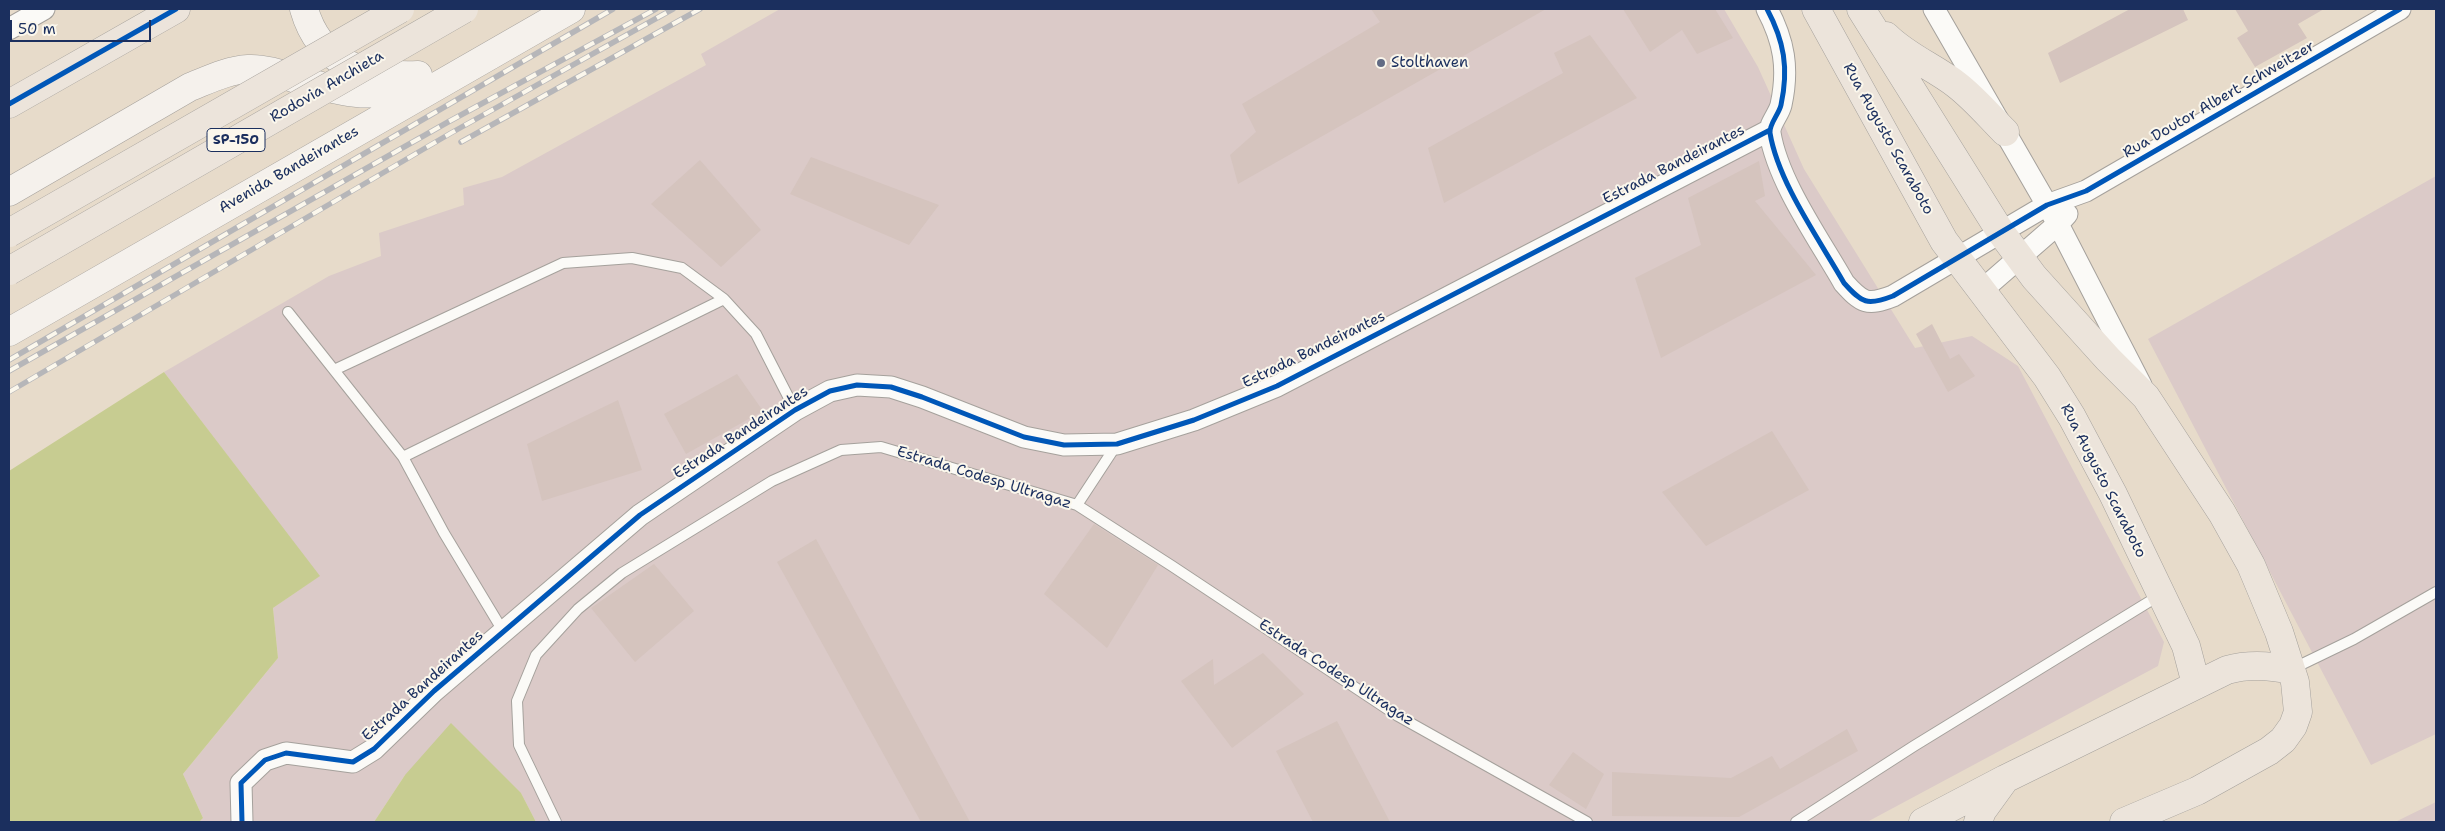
<!DOCTYPE html>
<style>
body{margin:0}
#map{position:relative;width:2445px;height:831px;overflow:hidden;background:#e7dbca;font-family:"Shantell Sans",sans-serif}
canvas{display:block}
.frame{position:absolute;inset:0;border:10px solid #1b2f5e;pointer-events:none}
.scale{position:absolute;left:10px;top:20px;width:141px;height:22px;box-sizing:border-box;border:2px solid #1b2f5e;border-top:0;padding-left:6px;font-size:15px;line-height:18px;white-space:nowrap;color:#1b2f5e;-webkit-text-stroke:4px #fbf7ec;paint-order:stroke}
</style>
<div id="map">
<canvas width="2445" height="831"></canvas>
<div class="frame"></div>
<div class="scale">50 m</div>
</div>
<script>
const c = document.querySelector('canvas').getContext('2d');
c.lineJoin = 'round';
function paint(path, color) {
  c.fillStyle = color;
  c.fill(path, 'evenodd');
}
function strokePath(path, color, width, dash) {
  c.strokeStyle = color;
  c.lineWidth = width;
  c.lineCap = dash ? 'butt' : 'round';
  c.setLineDash(dash || []);
  c.stroke(path);
}
function drawText(font, color, halo, rows, align = 'center') {
  c.font = font + ' "Shantell Sans",sans-serif';
  c.lineWidth = 4;
  c.setLineDash([]);
  c.textBaseline = 'middle';
  c.strokeStyle = halo;
  c.fillStyle = color;
  for (const [text, x, y, turn = 0] of rows) {
    c.save();
    c.translate(x, y);
    c.rotate((+turn || 0) * Math.PI / 180);
    c.textAlign = isNaN(turn) ? turn : align;
    if (halo) c.strokeText(text, 0, 0);
    c.fillText(text, 0, 0);
    c.restore();
  }
}
paint(new Path2D(`
 M780,9h944l34,58 46,102 111,179 57,-12 46,30 146,276 -6,24 -291,156h-1331l-15,-29 -116,-18 -31,47h-175l4,-4 -20,-44 95,-116 -5,-50 46,-32 -155,-204 165,-96 52,-20 -2,-23 85,-28 -1,-17 39,-11 204,-112 -5,-11z
 M2436,176v558l-65,31 -223,-426z
 M2436,802v20h-41z`), '#dbcac8');
paint(new Path2D(`
 M164,372l156,204 -47,32 5,50 -95,116 20,44 -4,4h-190v-351z
 M451,723l70,70 15,29h-162l31,-47z`), '#c7cc91');
paint(new Path2D(`
 M1371,9h175l-308,175 -8,-29 26,-23 -14,-28 138,-82z
 M1623,9h92l18,29 -36,16 -15,-24 -32,22z
 M2130,9h53l5,11 -128,63 -12,-30z
 M2235,9h89l-26,15 9,14 -52,29 -18,-29 11,-7z
 M1590,35l47,63 -193,105 -16,-55 135,-75 -9,-20z
 M811,157l128,48 -30,40 -119,-51z
 M700,160l61,70 -40,37 -70,-63z
 M1759,161l6,35 -10,5 61,74 -155,83 -26,-80 66,-33 -13,-47z
 M1932,324l18,35 9,-5 16,22 -27,16 -32,-58z
 M737,374l26,37 -77,43 -22,-40z
 M618,400l24,70 -100,31 -15,-57z
 M1772,431l37,59 -103,56 -44,-54z
 M1094,524l64,41 -51,83 -63,-54z
 M816,539l154,283h-49l-144,-260z
 M654,564l40,47 -59,51 -44,-54z
 M1263,653l41,41 -72,54 -51,-67 32,-22 1,26z
 M1337,721l53,101h-77l-37,-71z
 M1847,729l11,22 -119,66 -127,-1v-44l119,6 41,-22 8,13z
 M1573,752l31,22 -18,35 -37,-24z`), '#d5c4be');
const lane = new Path2D(`
 M288,312l115,145 41,76 59,98
 M334,370l229,-107 69,-5 50,10 42,31
 M403,457l321,-158 32,35 39,76
 M1077,505l40,-61
 M2292,669l62,-30 82,-47
 M556,822l-37,-77 -2,-44 19,-46 42,-46 44,-36 150,-92 69,-31 40,-3 196,58 95,61 226,150 189,106
 M1796,822l118,-76 246,-151`);
const street = new Path2D(`
 M1767,9c17,32 22,59 14,96 -2,9 -12,19 -11,28 8,49 49,106 74,150 18,20 23,23 49,13l154,-91 39,-14 314,-182
 M1934,9l124,215 83,161
 M9,29l35,-20
 M1981,291l77,-67 9,-10
 M242,822l-1,-39 24,-23 21,-7 67,9 21,-13 60,-58 206,-176 155,-105 35,-19 27,-6 34,2 31,10 102,40 40,8 53,-1 77,-24 83,-34 493,-256`);
const secondary = new Path2D(`
 M304,9c16,56 60,68 114,66
 M9,192l181,-105c18,-7 38,-17 58,-18 16,-1 33,5 48,10 51,14 70,22 122,5
 M9,332l562,-323`);
const primary = new Path2D(`
 M1816,9l128,232 103,136 25,40 41,77 73,152 10,38
 M1861,9l139,222 34,46 74,82 38,38 76,116 29,52 28,67 16,50 3,30 -5,14 -10,14 -14,11 -72,40 -73,31
 M1886,36c21,21 48,31 71,49 18,14 32,31 48,47
 M9,104l167,-95
 M1923,822l82,-43 222,-109c22,-6 41,-5 63,0
 M1978,822l4,-11 21,-29`);
strokePath(lane, '#a5a19c', 12);
strokePath(street, '#a5a19c', 23);
strokePath(secondary, '#a5a19c', 29);
strokePath(primary, '#a5a19c', 29);
strokePath(lane, '#fbfaf7', 10);
strokePath(street, '#fbfaf7', 21);
strokePath(secondary, '#f5f1ec', 28);
strokePath(primary, '#ece4db', 28);
const rail = new Path2D(`
 M461,142l239,-133
 M9,360l604,-351
 M9,371l439,-249 208,-113
 M9,392l442,-259 222,-124`);
strokePath(rail, '#b6b6b9', 5.5);
strokePath(rail, '#fbf7ec', 4, [11]);
const highwayBridge = new Path2D(`
 M9,233l391,-224
 M9,271l455,-262`);
strokePath(highwayBridge, '#a5a19c', 29, []);
strokePath(highwayBridge, '#ece4db', 28);
strokePath(new Path2D(`
 M1767,9c17,32 22,59 14,96 -2,9 -12,19 -11,28 8,49 49,106 74,150 18,20 23,23 49,13l154,-91 39,-14 314,-182
 M9,104l167,-95
 M242,822l-1,-39 24,-23 21,-7 67,9 21,-13 60,-58 206,-176 155,-105 35,-19 27,-6 34,2 31,10 102,40 40,8 53,-1 77,-24 83,-34 493,-256`), '#0057b8', 5);
for (const [x, y, r, color] of [
 [1381,63,5,"#626b84"]
]) {
  const dot = new Path2D();
  dot.arc(x, y, r, 0, 2 * Math.PI);
  c.fillStyle = color;
  c.fill(dot);
  strokePath(dot, '#fbf7ec', 2);
}
for (const [x, y, w] of [
 [236,140,58]
]) {
  const box = new Path2D();
  box.roundRect(x - w / 2, y - 11.5, w, 23, 4);
  c.fillStyle = '#fbf7ec';
  c.fill(box);
  strokePath(box, '#1b2f5e', 1);
}
drawText('bold 14px', '#1b2f5e', null, [
 ["SP-150",236,140]
]);
drawText('15px', '#1b2f5e', '#fbf7ec', [
 ["Stolthaven",1391,63]
], 'left');
drawText('15px', '#1b2f5e', '#fbf7ec', [
 ["Rodovia Anchieta",327,87,-30],
 ["Rua Doutor Albert Schweitzer",2219,100,-30],
 ["Rua Augusto Scaraboto",1888,139,61],
 ["Estrada Bandeirantes",1674,165,-27],
 ["Avenida Bandeirantes",289,170,-30],
 ["Estrada Bandeirantes",1314,350,-26],
 ["Estrada Bandeirantes",741,433,-33],
 ["Estrada Codesp Ultragaz",984,478,17],
 ["Rua Augusto Scaraboto",2103,481,63],
 ["Estrada Codesp Ultragaz",1336,673,33],
 ["Estrada Bandeirantes",423,686,-42]
]);
</script>
